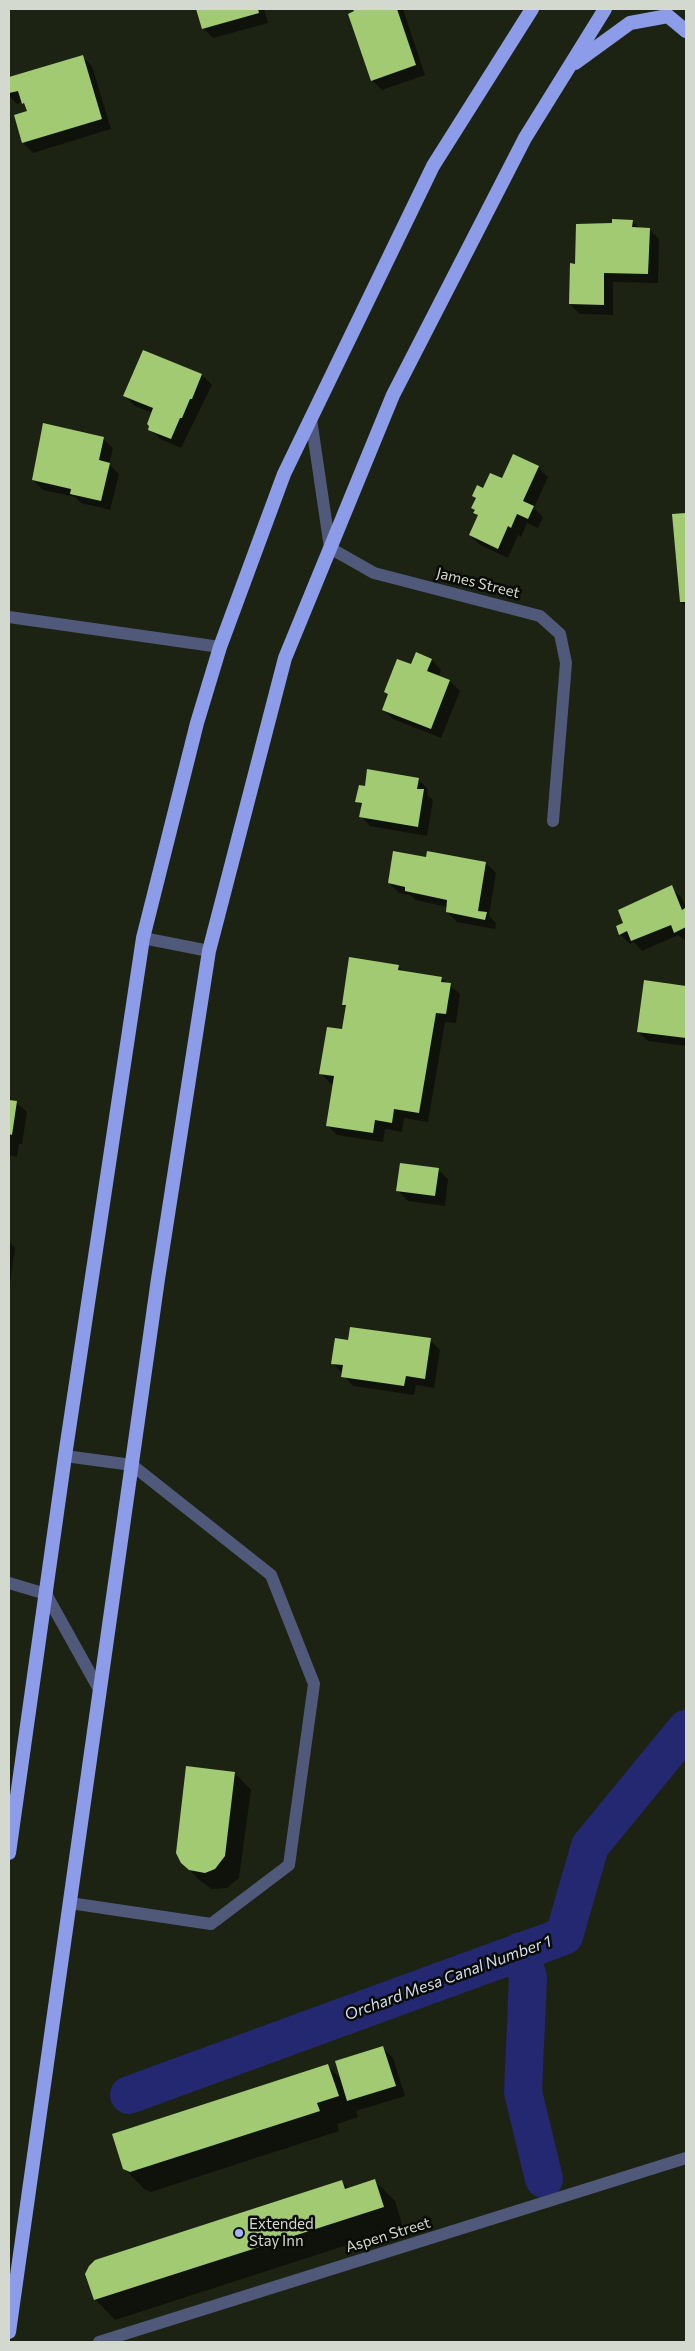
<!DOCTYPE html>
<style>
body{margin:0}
#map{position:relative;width:695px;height:2351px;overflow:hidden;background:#1c2313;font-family:Commissioner,sans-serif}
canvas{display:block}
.frame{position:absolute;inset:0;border:10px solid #d3d9ce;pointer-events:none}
</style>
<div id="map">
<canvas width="695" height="2351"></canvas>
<div class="frame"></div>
</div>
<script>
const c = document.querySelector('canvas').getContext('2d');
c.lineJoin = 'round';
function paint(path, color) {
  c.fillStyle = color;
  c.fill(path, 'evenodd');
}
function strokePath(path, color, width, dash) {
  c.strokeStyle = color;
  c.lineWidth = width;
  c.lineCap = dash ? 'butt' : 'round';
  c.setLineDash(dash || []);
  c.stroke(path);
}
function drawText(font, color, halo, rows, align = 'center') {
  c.font = font + ' Commissioner,sans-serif';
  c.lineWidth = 5;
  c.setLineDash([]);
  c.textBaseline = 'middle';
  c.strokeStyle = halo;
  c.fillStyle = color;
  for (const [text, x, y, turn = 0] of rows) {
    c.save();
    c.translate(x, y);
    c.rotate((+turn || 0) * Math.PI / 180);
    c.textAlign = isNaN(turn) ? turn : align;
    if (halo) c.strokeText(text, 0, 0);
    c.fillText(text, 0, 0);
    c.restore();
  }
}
paint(new Path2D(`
 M197,9h67l4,14 -55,15 -10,-10z
 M354,9h49l22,66 -43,15 -10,-10z
 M82,56l10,10 19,63 -78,24 -10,-10 -7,-27 12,-4 -1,-4 -5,-6 -5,2 -8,-8v-18z
 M632,221l8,8h9l10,10 -1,44 -45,-1v33l-33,-1 -10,-10 7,-39z
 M143,351l59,24 10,10 -31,63 -21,-9 -10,-10 3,-16 -18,-7 -10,-10z
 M103,439l10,9 -4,16 10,10 -9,36 -29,-7 -6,-6 -32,-7 -10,-10z
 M538,467l10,10 -14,31 9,9 -5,11 -11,-5 -6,14 -3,-2 -10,23 -28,-13 -10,-10 9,-18 -6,-9 4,-9 -3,-3 29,-16z
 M686,515v92l-5,-5 -7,-86z
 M432,660l9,10 -2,6 11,5 10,10 -19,47 -48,-19 -10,-10 6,-14 -4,-4 26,-25z
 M418,779l10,10 -1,6 6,5 -6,36 -57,-10 -9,-10 1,-9 -5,-6 9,-13z
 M486,863l10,10 -7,43 7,7 -1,6 -38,-7 -10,-10 1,-5 -32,-7 -6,-5 -11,-2 -10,-10z
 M671,887l10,10 5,10v34l-8,-6 -36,16 -8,-9 -4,2 -10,-10 5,-10z
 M398,966l6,6 37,6 19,16 -4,29 -11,-1 -17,100 -24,-4 -2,14 -17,-3 -2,13 -46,-7 -10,-10 7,-41 -4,-1 -9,-10 22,-43 4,-22 -4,-4z
 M645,982l41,5v59l-38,-5 -10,-9z
 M9,1101l8,2 10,9 -5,32h-3l-2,13 -8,-2z
 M438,1169l10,10 -3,27 -37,-5 -10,-10z
 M9,1241l6,7 -6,43z
 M430,1340l10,10 -6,38 -18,-3 -2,10 -61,-9 -20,-23 16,-22z
 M235,1773l16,17 -12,88 -12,10 -15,1 -13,-9 -17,-18z
 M383,2048l10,10 12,38 -49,15 2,6 -21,7 2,7 -188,61 -7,-3 -20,-21 204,-102 14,14z
 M375,2181l20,20 8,26 -288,93 -20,-21 247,-117 7,7z`), '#0007');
strokePath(new Path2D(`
 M521,1951l7,27 -5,114 21,87
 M129,2095l435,-159 26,-90 96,-117`), '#232870', 38);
paint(new Path2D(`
 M196,9h62l1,4 -57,16z
 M353,9h44l19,56 -45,16 -23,-67 6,-3z
 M83,55l19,64 -80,24 -8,-28 13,-4 -3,-8 -2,1 -4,-13 -9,2v-16z
 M612,219l21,1 -1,7 18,1 -2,46 -44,-1v32l-35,-1 1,-41 5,1 1,-40 36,-1z
 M143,350l59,24 -10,25h-2l-8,19h-2l-9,21 -23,-9 1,-4 -2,-2 6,-16 -30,-12z
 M43,423l61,14 -5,23 11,3 -9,38 -31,-7 1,-5 -39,-9z
 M513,454l26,12 -16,35 11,5 -6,13 -11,-5 -6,14 -3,-2 -10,23 -29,-14 9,-20 -5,-2 2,-3 -4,-2 5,-10 -4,-2 5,-11 6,3 7,-15 12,5z
 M686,513v89h-6l-8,-88z
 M416,652l16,7 -5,12 23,9 -19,49 -49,-19 6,-16 -4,-2 13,-33 14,5z
 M367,769l52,9 -2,11h7l-6,38 -59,-10 3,-14 -7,-1 4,-17 6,1z
 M393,851l33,6 1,-6 59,11 -8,49 9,1 -2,8 -39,-8 1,-12 -42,-9v-4l-17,-4z
 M672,885l10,25 3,-2 1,4v15l-12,6 -3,-8 -40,16 -4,-10 -8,4 -3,-9 7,-3 -5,-13z
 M349,957l50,8 -1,5 44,7 -1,5 10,1 -5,31 -10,-1 -17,100 -25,-4 -2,14 -17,-3 -2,13 -47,-7 8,-50 -15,-2 8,-47 15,2 4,-24h-4z
 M644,980l42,6v52l-49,-6z
 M9,1100l8,1 -5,34 -3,-1z
 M400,1163l39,5 -4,28 -39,-5z
 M350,1327l81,11 -6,41 -19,-3 -2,10 -63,-9 2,-12 -12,-1 4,-26 13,2z
 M186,1766l49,6 -10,84 -10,13 -10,4 -16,-3 -8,-7 -5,-10z
 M383,2046l13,40 -49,15 -12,-40z
 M328,2064l11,32 -22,7 3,8 -190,61 -7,-3 -11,-35z
 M375,2179l9,28 -290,93 -9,-26 4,-8 6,-6 247,-80 3,9z`), '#a2ca73');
strokePath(new Path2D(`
 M9,617l211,30
 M143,938l66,13
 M65,1456l67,9 139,110 43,109 -25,181 -78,59 -141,-21
 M9,1583l37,11 54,97`), '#51597a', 12);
strokePath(new Path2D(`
 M311,419l19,129 44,25 166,43 20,18 6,29 -13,158
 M99,2342l587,-184`), '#51597a', 12);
strokePath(new Path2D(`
 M575,63l55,-40 38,-7 18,15
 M9,1853l56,-397 78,-518 54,-215 23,-76 64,-173 149,-308 99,-157
 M9,2332l149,-1053 51,-328 76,-293 108,-263 132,-257 80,-129`), '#8c9ce8', 14);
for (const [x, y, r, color] of [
 [239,2233,5,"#a2b2fd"]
]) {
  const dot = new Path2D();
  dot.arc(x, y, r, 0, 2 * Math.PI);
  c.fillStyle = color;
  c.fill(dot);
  strokePath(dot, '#080b05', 2);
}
drawText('15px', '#d3d9ce', '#080b05', [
 ["James Street",478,583,14],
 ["Aspen Street",388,2235,-17]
]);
drawText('15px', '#d3d9ce', '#080b05', [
 ["Extended",249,2224],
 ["Stay Inn",249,2241]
], 'left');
drawText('italic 16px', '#d5dbf1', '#080b05', [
 ["Orchard Mesa Canal Number 1",448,1978,-20]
]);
</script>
